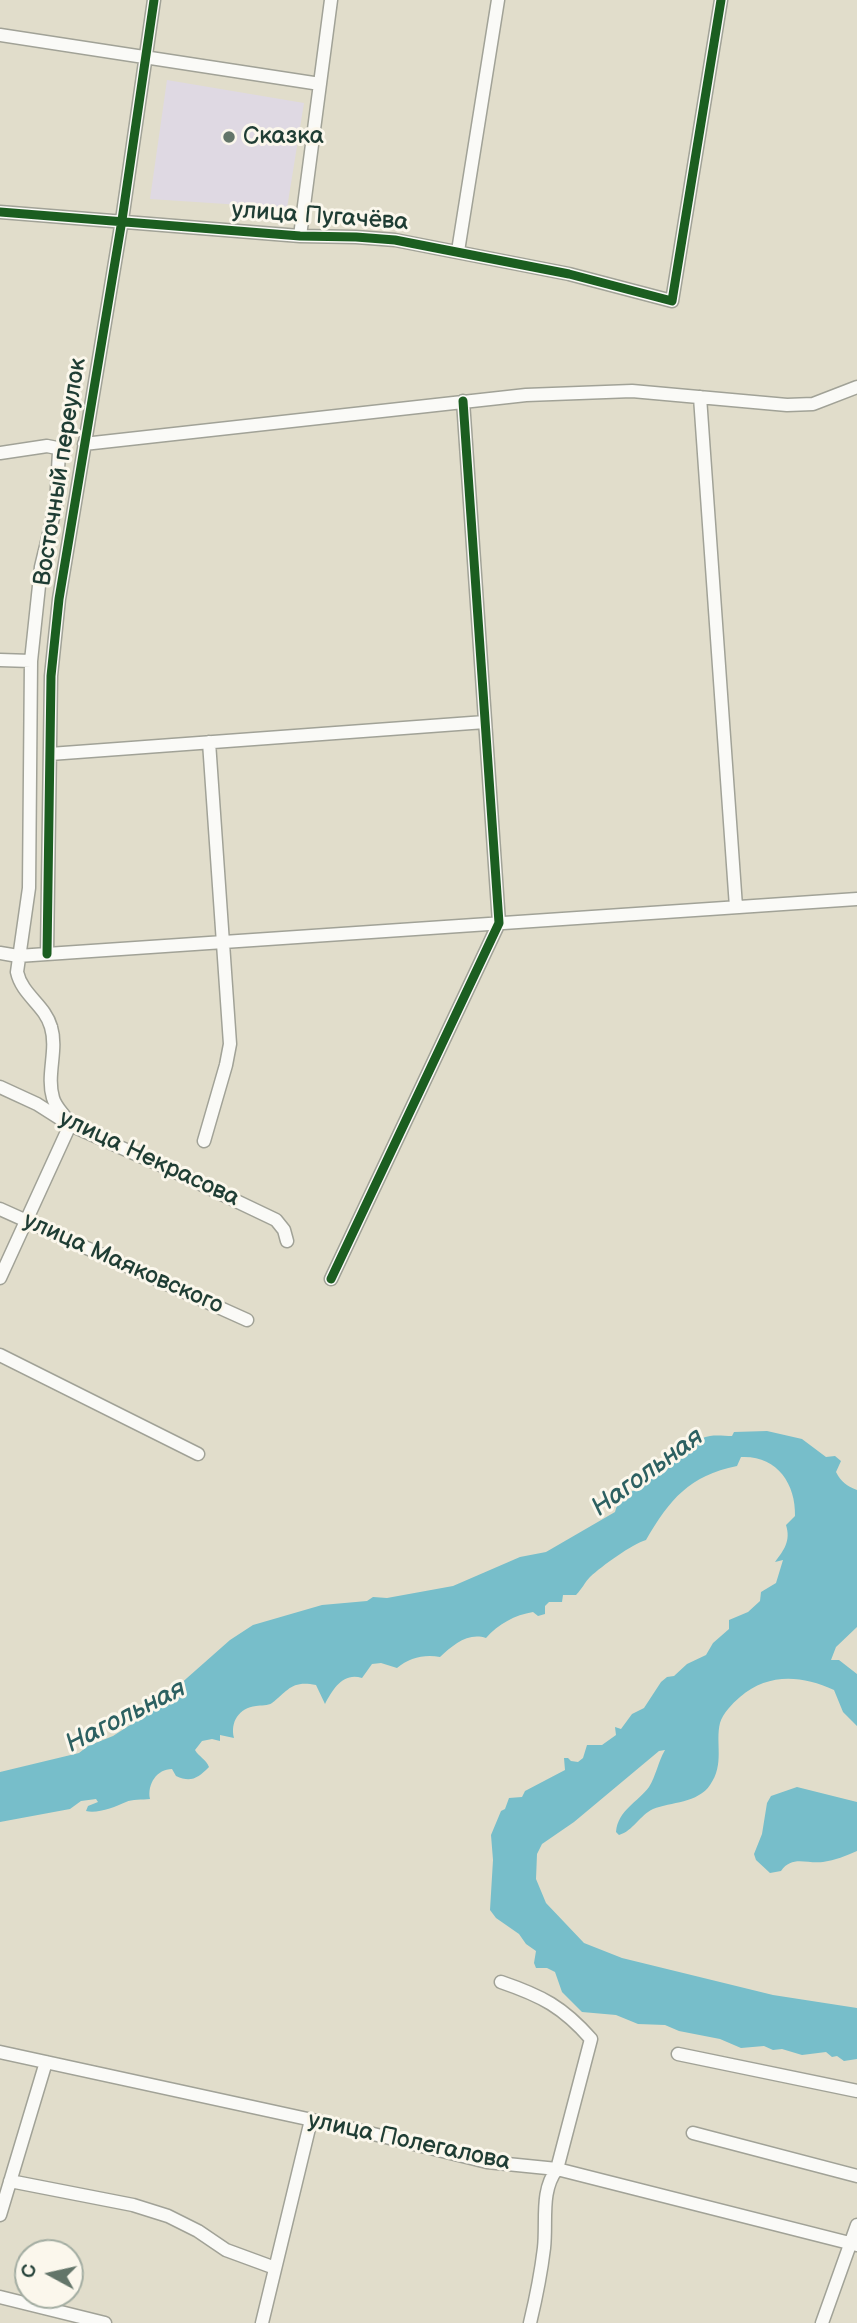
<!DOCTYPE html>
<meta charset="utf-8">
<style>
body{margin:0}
#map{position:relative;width:857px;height:2323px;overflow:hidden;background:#e1ddcb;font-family:"Balsamiq Sans",sans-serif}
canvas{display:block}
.north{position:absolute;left:14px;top:2239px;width:70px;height:70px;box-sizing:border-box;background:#fbf7ec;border:2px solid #a3ada2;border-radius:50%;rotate:278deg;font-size:19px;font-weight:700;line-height:28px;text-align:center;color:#1f3d34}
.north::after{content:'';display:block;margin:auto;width:24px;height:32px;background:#637569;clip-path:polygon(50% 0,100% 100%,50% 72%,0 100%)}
</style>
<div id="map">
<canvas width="857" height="2323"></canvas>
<div class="north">С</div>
</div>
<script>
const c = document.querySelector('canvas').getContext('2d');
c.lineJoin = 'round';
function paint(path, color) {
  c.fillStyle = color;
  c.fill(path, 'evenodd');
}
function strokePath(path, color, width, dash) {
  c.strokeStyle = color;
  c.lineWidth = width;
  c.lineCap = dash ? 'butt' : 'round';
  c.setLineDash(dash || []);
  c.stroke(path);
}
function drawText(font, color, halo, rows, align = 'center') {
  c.font = font + ' "Balsamiq Sans",sans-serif';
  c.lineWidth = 6;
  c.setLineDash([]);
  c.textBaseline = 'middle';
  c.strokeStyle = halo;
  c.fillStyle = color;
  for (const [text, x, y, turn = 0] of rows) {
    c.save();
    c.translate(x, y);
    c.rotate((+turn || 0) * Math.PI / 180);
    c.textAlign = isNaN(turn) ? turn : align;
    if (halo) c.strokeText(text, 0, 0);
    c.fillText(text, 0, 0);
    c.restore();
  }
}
paint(new Path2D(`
 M167,80l137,23 -17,105 -137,-9z`), '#dfd9e3');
paint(new Path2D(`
 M767,1431l35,8 24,18 9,-1 6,5 -5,11c5,10 11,14 21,18v137l-21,20 -5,13h8l18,14v52l-14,-14 -9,-22c-33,-15 -66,-17 -94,7 -8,7 -17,16 -20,26 -5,20 5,41 -10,62 -12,18 -39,17 -57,24 -13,6 -20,22 -34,26l-3,-3c2,-22 22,-30 33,-45 7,-11 9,-25 16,-37l-6,1 -85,71 -32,22 -5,10 -1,25 10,24 38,40 38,15 151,37 84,13v51l-13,2 -7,-5 -5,1 -6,-5 -24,3 -20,-6 -9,1 -9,-4 -23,2 -21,-9 -41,-8 -14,-6 -27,-1 -22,-9 -34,-3 -20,-20 -7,-20 -8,-4h-11l-2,-5 2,-12 -10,-7 -7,-10 -23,-16 -6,-8 3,-50 -2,-25 10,-24 4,-2 4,-11 13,-1 3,-6 40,-21 -1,-12h4l3,3 7,1 5,-4 4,-13h15l14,-10 -1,-8 6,2 11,-15 12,-6 17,-26 6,-5 7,-1 13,-12 19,-9 7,-12 16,-14v-9l19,-8 12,-11 1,-9 15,-9 7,-23 -8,2c9,-12 16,-21 11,-37l9,-9c1,-33 -19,-61 -54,-59l-4,9c-48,10 -67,33 -91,74 -14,4 -44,26 -56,37 -5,5 -8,12 -14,18h-13l-1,7h-13l-4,4v8l-7,2 -5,-4c-18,3 -35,12 -47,26 -18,-6 -33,7 -46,19 -16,-3 -31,1 -43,11l-16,-5 -9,1 -10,14c-19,-6 -29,11 -37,26l-9,-19c-25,-5 -28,6 -44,18 -4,3 -11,2 -16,3 -17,2 -26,16 -22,32l-14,-3v6l-8,-2 -10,2 -7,9c4,7 11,9 14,17 -11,11 -18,16 -33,9l-4,-7c-15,0 -25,15 -22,30 -8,1 -18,0 -24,3 -11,5 -29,12 -40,9l2,-5 10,-4 -2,-3 -15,2 -11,8 -70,13v-50l79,-19 9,-7 25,-10 31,-20 86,-76 23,-15 69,-20 45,-4 6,-4 14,1 66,-12 67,-29 26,-5 69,-40c6,-21 20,-18 33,-33 16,-17 38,-38 62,-43 7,-1 15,0 22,0l2,-4z
 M797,1787l60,15v49c-11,5 -22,9 -34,11 -17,2 -31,-7 -42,9l-11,2 -14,-13 -2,-6 8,-20 5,-31 4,-7z`), '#77beca');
const minor = new Path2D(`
 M0,35l320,49
 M0,212l300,24 56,1 39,3 174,34 103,27 49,-301
 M300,236l31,-236
 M458,251l40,-251
 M700,397l36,510
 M84,444l442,-49 106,-4 155,14 26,-1 44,-17
 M0,453l47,-7 10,2 2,4 -3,53 -15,62 -10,94 -2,227 -12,84c5,23 28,33 34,55 7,23 -5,48 2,71 3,11 13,17 17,27l-70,153
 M0,660l31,1
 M50,754l435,-32
 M0,953l18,3 29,-2 810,-55
 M47,954l4,-278 8,-77 63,-379 32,-220
 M0,1087l37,17 33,21 97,43 109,52 8,10 3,11
 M204,1141l22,-76 4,-21 -21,-302
 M0,1209l247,111
 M331,1279l168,-356 -36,-522
 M0,1355l198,99
 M501,1982c41,14 62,25 90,57l-34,130c-17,22 -10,52 -13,79 -3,25 -8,50 -14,75
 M0,2052l349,76 138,34 70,7 300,76
 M678,2054l179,37
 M693,2133l164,43
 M10,2181l123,24 35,11 30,15 28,19 49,18
 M0,2215l46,-153
 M0,2297l105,26
 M262,2323l49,-203
 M822,2323l35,-98`);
strokePath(minor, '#a1a297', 15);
strokePath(minor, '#fafaf7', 12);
strokePath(new Path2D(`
 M0,212l300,24 56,1 39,3 174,34 103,27 49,-301
 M47,954l4,-278 8,-77 63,-379 32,-220
 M331,1279l168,-356 -36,-522`), '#1b5e20', 9);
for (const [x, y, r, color] of [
 [229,137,7,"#637569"]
]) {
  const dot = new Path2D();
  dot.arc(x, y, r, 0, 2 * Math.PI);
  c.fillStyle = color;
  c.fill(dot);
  strokePath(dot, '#fbf7ec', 2.5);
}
drawText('24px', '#1f3d34', '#fbf7ec', [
 ["Сказка",243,137]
], 'left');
drawText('24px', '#1f3d34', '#fbf7ec', [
 ["улица Пугачёва",320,217,4],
 ["Восточный переулок",61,472,-81],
 ["улица Некрасова",149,1159,25],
 ["улица Маяковского",123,1264,24],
 ["улица Полегалова",409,2142,12]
]);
drawText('italic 26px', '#2c6061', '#fbf7ec', [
 ["Нагольная",648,1473,-36],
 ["Нагольная",126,1717,-27]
]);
</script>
